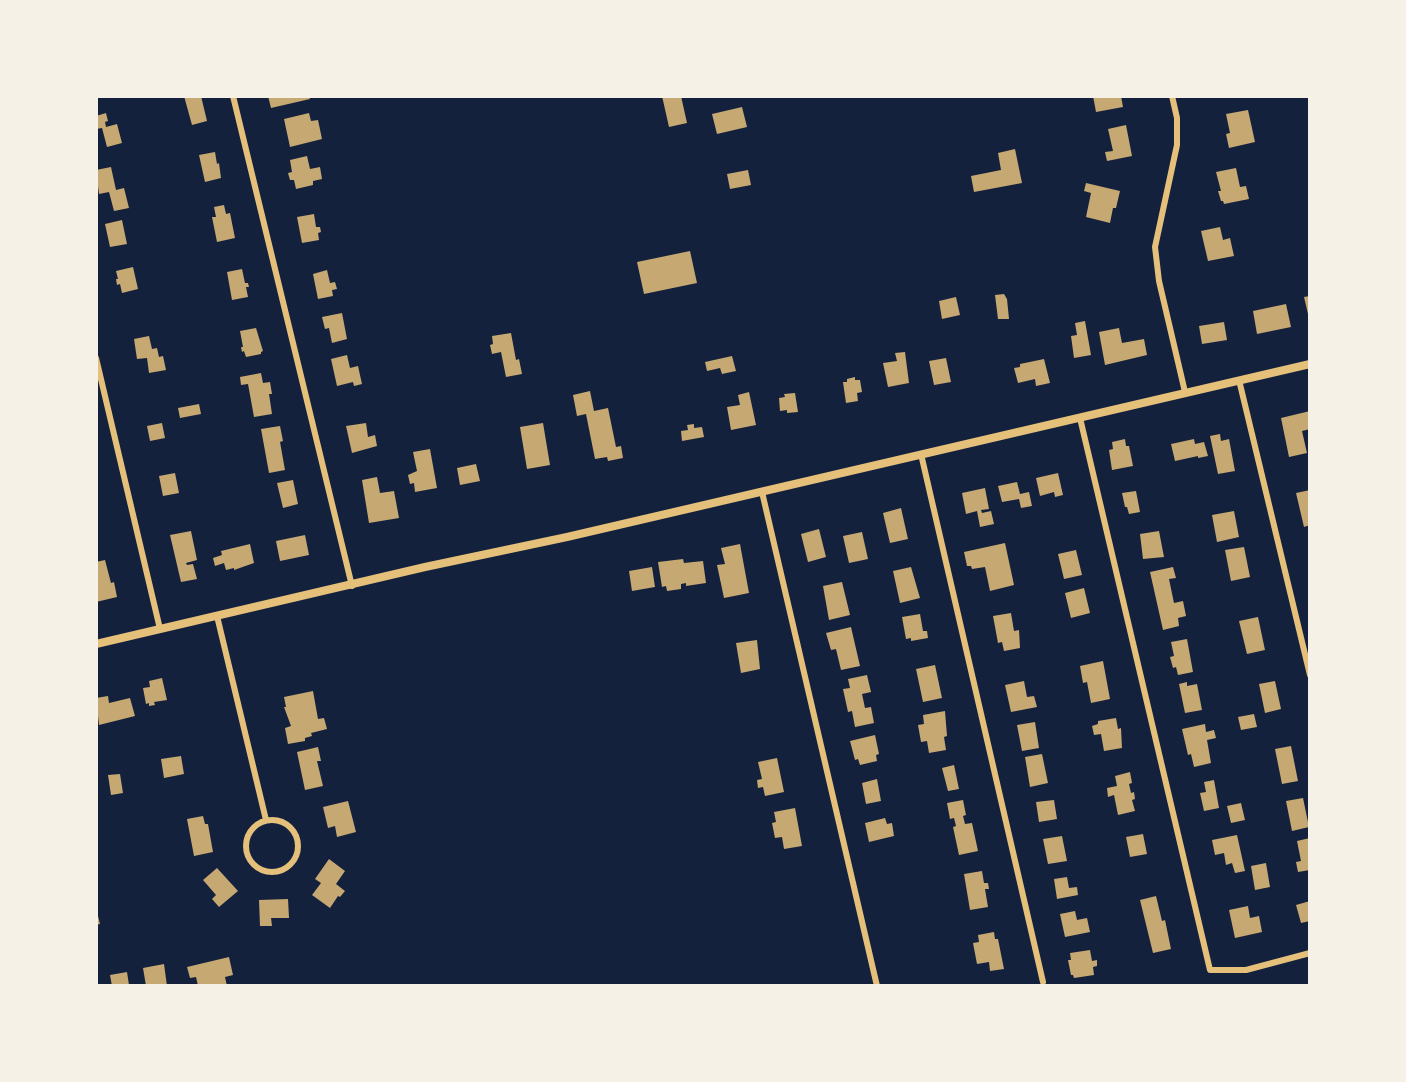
<!DOCTYPE html>
<style>
body{margin:0}
#map{position:relative;width:1406px;height:1082px;overflow:hidden;background:#14213d;font-family:Commissioner,sans-serif}
canvas{display:block}
.frame{position:absolute;inset:0;border:98px solid #f6f1e7;pointer-events:none}
</style>
<div id="map">
<canvas width="1406" height="1082"></canvas>
<div class="frame"></div>
</div>
<script>
const c = document.querySelector('canvas').getContext('2d');
c.lineJoin = 'round';
function paint(path, color) {
  c.fillStyle = color;
  c.fill(path, 'evenodd');
}
function strokePath(path, color, width, dash) {
  c.strokeStyle = color;
  c.lineWidth = width;
  c.lineCap = dash ? 'butt' : 'round';
  c.setLineDash(dash || []);
  c.stroke(path);
}
paint(new Path2D(`
 M184,96h17l6,25 -15,4z
 M268,96h41l1,3 -39,9z
 M662,96h19l6,27 -18,4z
 M1093,96h28l2,11 -27,5z
 M742,107l5,20 -30,7 -5,-20z
 M1248,110l7,32 -26,6 -3,-14 4,-1 -4,-19z
 M106,113l2,8 -3,1 1,5 11,-3 5,19 -15,4 -5,-19 -6,1v-13z
 M309,113l2,8 7,-1 4,19 -32,8 -6,-28z
 M1126,125l6,31 -25,5 -2,-9 8,-1 -5,-22z
 M1015,149l7,34 -48,9 -3,-16 30,-6 -3,-17z
 M215,152l2,12 2,-1 2,15 -16,4 -6,-27z
 M307,156l3,13 10,-2 2,12 -9,2v4l-17,4 -2,-9h-4l-2,-7 4,-1 -2,-12z
 M111,167l5,23 8,-2 5,20 -15,3 -5,-19 -10,2 -3,-24z
 M1236,168l4,19 6,-1 3,13 -25,5 -1,-3h-2l-3,-10h3l-5,-19z
 M748,170l3,15 -21,4 -3,-15z
 M1086,183l34,8 -4,17h-3l-3,15 -24,-6 5,-24 -7,-2z
 M224,205l2,9 4,-1 5,25 -18,4 -5,-25h4l-2,-10z
 M314,214l2,13h4l1,5 -3,1 1,7 -17,3 -5,-26z
 M122,220l5,24 -17,3 -5,-23z
 M1220,227l3,13 7,-2 4,18 -26,5 -7,-30z
 M690,251l7,32 -53,11 -7,-32z
 M133,267l5,22 -16,4 -2,-9 -3,1 -1,-6h2l-2,-8z
 M242,269l3,14h3l1,4h-3l2,10 -16,3 -5,-28z
 M327,270l3,13 5,-1 2,7 -5,1 1,6 -15,3 -5,-25z
 M1004,294l3,5 2,20h-11l-3,-24z
 M1310,296v18h-2l-4,-17z
 M956,297l4,18 -18,4 -3,-18z
 M1286,304l5,23 -34,7 -4,-23z
 M342,313l5,26 -15,4 -3,-15 -4,1 -3,-12z
 M1085,321l6,34 -17,3 -3,-22 6,-1 -2,-12z
 M1224,322l3,18 -25,4 -3,-18z
 M256,328l7,23 -2,1v2l-15,3 -2,-6 -2,1 -1,-5h2l-3,-16z
 M1119,328l3,15 22,-4 3,16 -42,10 -6,-33z
 M511,333l5,27 3,-1 3,15 -16,3 -5,-25 -9,2 -2,-9 3,-1 -1,-8z
 M149,336l3,13 5,-1 2,9 4,-1 3,14 -17,3 -2,-15 -10,1 -3,-20z
 M905,352l4,31 -21,4 -5,-24 14,-2 -2,-8z
 M347,355l3,13 8,-2 4,18 -8,2 -1,-4 -16,4 -6,-27z
 M732,356l4,15 -14,3 -2,-6 -13,3 -2,-9z
 M946,358l5,24 -17,3 -5,-24z
 M1044,359l6,24 -14,3 -1,-7 -17,4 -4,-15 6,-1v-3z
 M261,373l2,10 7,-1 2,12h-3l3,20 -18,3 -6,-33 -7,1 -1,-8z
 M855,377v3h5l2,12 -5,1 1,8 -12,2 -3,-21h4v-3z
 M590,391l4,20 14,-3 8,39 5,-1 2,12 -15,3 -1,-4 -12,2 -9,-45 -9,2 -4,-21z
 M749,392l7,33 -25,5 -4,-23 13,-2 -2,-10z
 M795,393l3,19 -11,1v-3l-7,1 -1,-13 6,-1 -1,-3z
 M199,404l2,10 -21,4 -2,-10z
 M1310,411v18l-8,2 5,22 -18,4 -8,-39z
 M162,423l3,15 -15,3 -3,-15z
 M366,423l2,14 7,-2 2,11 -25,7 -6,-27z
 M543,423l7,42 -23,4 -7,-42z
 M694,424v4l8,-1 2,10 -22,4 -1,-10 7,-1 -1,-5z
 M280,426l3,15 -3,1 5,28 -16,3 -8,-44z
 M1220,434l1,7 8,-2 6,32 -17,3 -8,-38z
 M1125,439l1,7h3l4,20 -21,4 -3,-20 4,-1 -1,-7z
 M1194,439l1,5 9,-2 4,14 -10,2v-2l-23,5 -4,-17z
 M430,449l7,39 -22,4 -1,-9 -4,1 -2,-9 9,-4 -4,-19z
 M476,464l4,17 -20,4 -3,-17z
 M175,473l4,20 -16,3 -4,-20z
 M1058,473l5,22 -8,2 -1,-5 -14,4 -4,-18z
 M377,477l3,16 14,-2 5,27 -30,5 -7,-43z
 M293,480l5,24 -15,4 -6,-25z
 M1017,482l3,12 9,-2 3,14 -11,2 -2,-9 -17,3 -4,-16z
 M985,488l4,21 -8,1 1,3 9,-2 3,13 -14,3 -3,-16 -11,3 -4,-21z
 M1310,490v35l-6,2 -8,-34z
 M1136,491l4,21 -11,2 -2,-7h-2l-3,-14z
 M901,508l7,31 -18,4 -7,-30z
 M1234,511l5,26 -22,5 -5,-27z
 M819,529l7,28 -18,5 -7,-28z
 M191,531l6,29 -11,3 1,2 6,-1 4,15 -16,3 -11,-47z
 M1159,531l5,26 -21,2 -3,-25z
 M862,532l6,27 -19,4 -6,-27z
 M305,535l4,20 -29,6 -4,-20z
 M1005,543l9,42 -24,6 -5,-24 -13,2 -1,-3h-4l-3,-14z
 M250,544l4,19 -20,7v-2l-8,2 -2,-7 -9,3 -2,-8 9,-3 -1,-4z
 M740,544l9,49 -25,5 -7,-33 8,-1 -4,-16z
 M1244,547l6,30 -19,4 -6,-31z
 M1076,550l6,25 -18,4 -6,-25z
 M683,559l1,4 19,-2 3,22 -20,3v-3l-5,1v5l-14,2 -1,-5 -4,1 -4,-25z
 M105,560l6,23 3,-1 3,15 -21,5v-40z
 M652,567l3,20 -23,4 -3,-20z
 M911,567l9,31 -20,5 -7,-32z
 M1173,567l3,11 -7,1 5,24 9,-2 3,15 -8,2 1,8 -16,4 -13,-58z
 M842,582l8,33 -21,5 -6,-34z
 M1084,588l6,25 -19,5 -6,-25z
 M1011,613l3,18 5,-1 1,18 -16,3 -2,-9 -4,1 -5,-27z
 M920,614l3,17h4l1,7 -17,3v-3l-5,1 -4,-22z
 M1258,617l7,33 -18,4 -8,-33z
 M851,627l9,39 -19,4 -5,-21 -5,1 -5,-17z
 M1187,639l6,33 -15,3 -2,-8 -3,1 -3,-11 4,-1 -3,-14z
 M757,640l3,29 -19,4 -5,-30z
 M1103,661l7,38 -19,4 -4,-21 -4,1 -3,-17z
 M935,665l7,33 -19,4 -7,-33z
 M867,675l4,17 -9,2 3,14 6,-1 3,16 -19,4 -3,-16 -4,1 -5,-23 7,-1 -2,-9z
 M162,678l5,22 -13,2 1,3 -6,1v-3l-3,1 -3,-16 7,-1 -1,-6z
 M1024,681l3,16 7,-1 3,11 -26,5 -6,-27z
 M1275,681l6,28 -16,4 -6,-29z
 M1187,682v4l10,-2 5,26 -17,3 -6,-29z
 M313,691l5,28 6,-1 3,11 -16,4 1,3 -7,2v3l-17,3 -3,-16 6,-2 -7,-19h2l-2,-10z
 M108,696l1,7 21,-5 5,18 -36,9 -3,-27z
 M945,711l2,25 -3,1 2,13 -17,3 -2,-12 -6,1 -3,-17 6,-1 -1,-9z
 M1254,714l3,13 -16,3 -3,-13z
 M1116,718l2,11 3,-1 1,20 -18,3 -3,-17 -7,1 -2,-9 6,-2v-3z
 M1035,722l4,26 -17,3 -5,-26z
 M1205,724l1,8 8,-2 2,8 -9,2 4,23 -17,4 -3,-13 -3,1 -6,-26z
 M875,735l4,19 -3,1 1,6 -17,4 -2,-6 -3,1 -5,-19z
 M1291,746l7,35 -16,3 -7,-35z
 M318,747l3,14h-4l6,25 -18,4 -8,-38z
 M1042,754l6,29 -18,4 -5,-30z
 M181,756l3,18 -20,4 -3,-19z
 M777,758l7,34 -19,4 -2,-9 -5,1 -1,-8 5,-1 -4,-17z
 M954,765l5,24 -11,2 -6,-23z
 M1130,772l2,11 -3,1 2,9 3,-1 1,7 -3,1 3,11 -17,4 -4,-20 -6,2 -1,-9 10,-2 -2,-10z
 M120,774l3,19 -12,2 -3,-20z
 M877,779l4,22 -15,3 -4,-21z
 M1214,780l5,28 -15,3 -4,-18 6,-1 -2,-10z
 M1303,798l6,29 -17,4 -6,-30z
 M963,800l3,15 -3,1 2,8 7,-1 6,28 -19,4 -6,-28 3,-1 -2,-8 -4,1 -3,-16z
 M1054,800l3,19 -18,3 -3,-20z
 M348,801l8,31 -19,5 -2,-11 -7,2 -5,-21z
 M1241,803l4,17 -14,3 -4,-17z
 M795,808l7,38 -18,3 -2,-12 -7,1 -3,-15 4,-1 -2,-10z
 M203,816l2,8h3l5,28 -19,4 -7,-37z
 M885,818l2,6 5,-1 2,13 -25,6 -4,-19z
 M1143,834l4,20 -17,3 -4,-20z
 M1237,835l8,36 -10,2 -3,-10 -6,2 -2,-12 -9,2 -3,-15z
 M1062,836l5,25 -19,3 -5,-25z
 M1310,838v32l-12,2 -2,-10 5,-1 -4,-20z
 M329,859l16,12 -9,13 9,7 -5,6 -2,-1 -8,12 -18,-13 9,-12 -6,-4z
 M1266,863l4,24 -15,3 -4,-24z
 M217,868l21,23 -19,16 -7,-8 4,-4 -13,-15z
 M982,871l2,12h4l1,6h-4l3,18 -18,3 -6,-36z
 M1067,877l2,11 8,-1 1,8 -21,4 -3,-20z
 M1156,896l6,25 3,-1 6,29 -18,4 -13,-53z
 M288,899l1,19h-18l1,8h-12l-1,-26z
 M1310,901v20l-9,2 -5,-18z
 M1248,906l2,12 9,-2 3,16 -27,6 -6,-28z
 M96,908l4,16 -4,1z
 M1075,911l2,9 10,-2 3,14 -25,5 -5,-23z
 M994,932l1,7h3l6,30 -14,2 -1,-9 -12,2 -4,-21 6,-1 -1,-7z
 M1090,950l2,11 5,-1v6l-4,1 1,8 -20,3 -1,-3h-2l-3,-15h3l-1,-7z
 M229,957l4,18 -8,2 2,9h-29l-2,-9 -6,1 -3,-11z
 M164,964l3,22h-21l-3,-18z
 M127,972l2,13 -17,1 -2,-11z`), '#c6a872');
strokePath(new Path2D(`
 M233,96l119,490
 M1172,96l5,22v27l-22,102 4,34 26,111
 M96,358l64,271
 M1239,380l71,295
 M1080,418l130,552h36l64,-17
 M921,454l122,528
 M762,492l115,494
 M217,616l49,204
 M246 846a26 26 0 1 1 52 0a26 26 0 1 1-52 0Z`), '#e5c07b', 6);
strokePath(new Path2D(`
 M96,644l329,-77 142,-30 743,-173`), '#e5c07b', 8);
</script>
